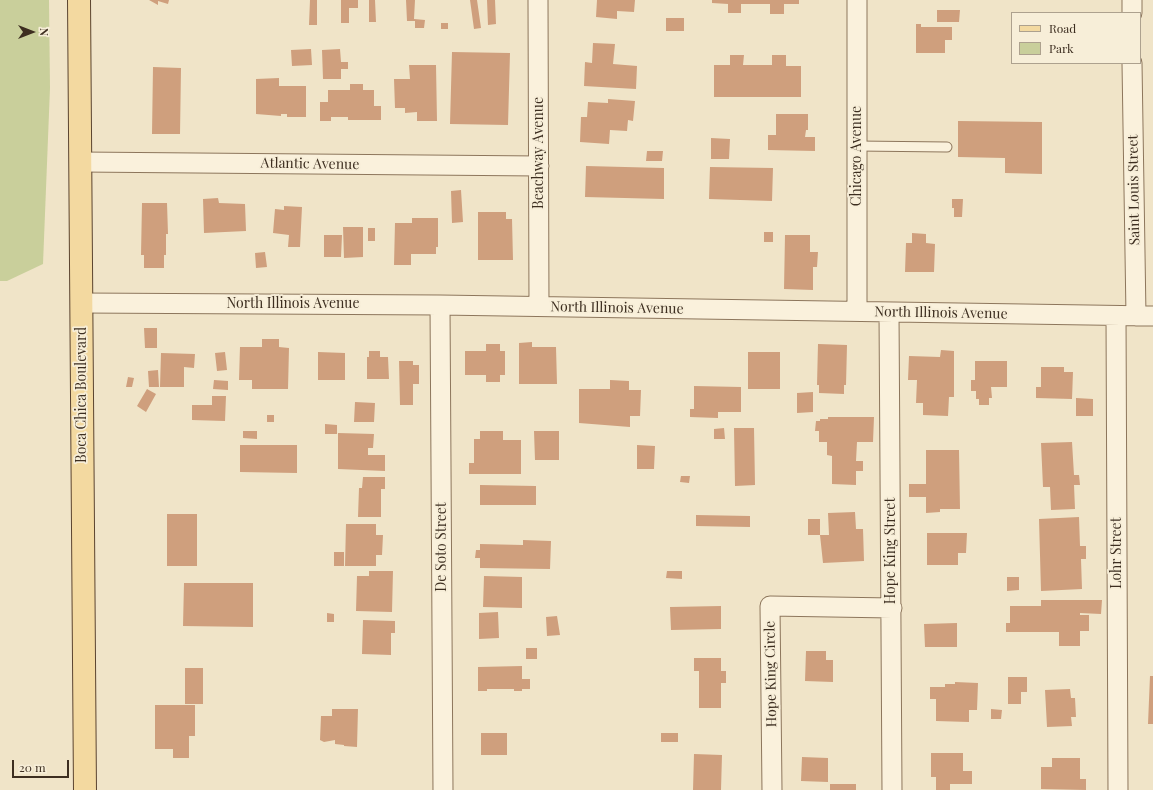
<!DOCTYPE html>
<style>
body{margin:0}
#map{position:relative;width:1153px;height:790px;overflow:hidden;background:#f0e4c8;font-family:"Playfair Display",serif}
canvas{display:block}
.legend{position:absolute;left:1011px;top:12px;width:130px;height:52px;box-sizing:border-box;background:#f7eed8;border:1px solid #ada18e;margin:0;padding:5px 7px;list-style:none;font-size:12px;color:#3d2e20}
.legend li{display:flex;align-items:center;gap:8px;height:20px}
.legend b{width:20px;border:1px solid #ada18e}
.north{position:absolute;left:12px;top:12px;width:40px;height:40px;-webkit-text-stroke:3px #f7eed8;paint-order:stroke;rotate:90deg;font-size:11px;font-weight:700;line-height:16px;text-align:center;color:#3d2e20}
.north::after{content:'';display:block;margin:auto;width:14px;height:18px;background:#3d2e20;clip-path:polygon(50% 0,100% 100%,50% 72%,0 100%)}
.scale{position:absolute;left:12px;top:760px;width:57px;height:18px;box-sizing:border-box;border:2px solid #3d2e20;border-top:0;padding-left:5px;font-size:12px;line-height:14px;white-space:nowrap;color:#3d2e20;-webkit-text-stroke:3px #f7eed8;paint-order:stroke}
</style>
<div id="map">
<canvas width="1153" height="790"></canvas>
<ul class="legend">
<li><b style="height:5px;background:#f3d9a0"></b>Road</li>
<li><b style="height:11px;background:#c9cf9b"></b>Park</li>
</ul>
<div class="north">N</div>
<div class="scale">20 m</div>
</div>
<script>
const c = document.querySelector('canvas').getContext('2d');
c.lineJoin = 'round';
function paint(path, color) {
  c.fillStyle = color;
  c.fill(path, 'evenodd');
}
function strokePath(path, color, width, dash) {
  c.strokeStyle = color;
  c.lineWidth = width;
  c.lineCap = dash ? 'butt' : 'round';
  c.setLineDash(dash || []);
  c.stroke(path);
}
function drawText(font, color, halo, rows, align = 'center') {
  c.font = font + ' "Playfair Display",serif';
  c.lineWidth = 3.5;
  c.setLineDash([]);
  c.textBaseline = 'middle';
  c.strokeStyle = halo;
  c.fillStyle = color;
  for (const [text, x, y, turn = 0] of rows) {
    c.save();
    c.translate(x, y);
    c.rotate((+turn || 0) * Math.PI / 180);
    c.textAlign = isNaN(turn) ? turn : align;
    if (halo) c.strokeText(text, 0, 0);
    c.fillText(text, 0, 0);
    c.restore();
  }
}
paint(new Path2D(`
 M0,0h49l1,88 -7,176 -36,17h-7z`), '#c9cf9b');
paint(new Path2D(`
 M149,0h20l-1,4 -10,-3v4z
 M310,0h7v25h-8z
 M341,0h17v8h-9v15h-8z
 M369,0h6l1,22h-7z
 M406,0h9l-1,19 11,1 -1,8h-9v-7h-8z
 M470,0h7l4,28 -7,1z
 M487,0h8l1,24 -8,1z
 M597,0h38l-1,12 -17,-1v8l-21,-2z
 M712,0h87v4h-15v10h-14v-10h-29v9h-13v-9l-16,-1z
 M937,10h23l-1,12h-22z
 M666,18h18v13h-18z
 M441,23h7v6h-7z
 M916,24h5v3h31v13h-7v13h-29z
 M593,43l22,1 -2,20 24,2 -1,23 -52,-3 1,-24 7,1z
 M311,49l1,16 -20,1 -1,-16z
 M340,49l1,13h7v7h-7v10h-18l-1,-29z
 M452,52l58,1 -2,72 -58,-1z
 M730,55h14l-1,10h29v-10h14v11h15v31h-87v-32h16z
 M409,65h27l1,56h-20v-9l-12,1v-5h-10l-1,-29h16z
 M153,67l28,1 -1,66h-28z
 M279,78v8h27v31h-19v-3h-6v2l-25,-2v-35z
 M350,84h13v6h11v16h7v14h-33v-3h-17v4h-11v-19h8v-12h22z
 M608,99l27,2 -2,20 -5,-1 -1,11 -17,-1 -1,14 -29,-2 1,-25h6l1,-15 20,1z
 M776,114h32v16h-2l-1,7h10v14l-47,-1v-15h8z
 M958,121l84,1v52l-37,-1v-15l-47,-1z
 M711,138l19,1 -1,20h-18z
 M647,151h16l-1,10h-16z
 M586,166l78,2v31l-79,-2z
 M710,167l63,1 -1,33 -63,-2z
 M461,190l2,32 -11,1 -1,-32z
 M218,198l1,5 26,1 1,27 -42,2 -1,-34z
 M952,199h11l-1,18h-8v-9h-2z
 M142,203h25l1,31h-2v21h-2v13h-20v-13h-3z
 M284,206l18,1 -2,40h-12l1,-12 -16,-2 2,-24 9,1z
 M478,212h28v7h6l1,41h-35z
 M412,218h26v29h-2v7h-25v11h-17l1,-42h17z
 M343,227h20v30l-19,1z
 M368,228h7v13h-7z
 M764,232h9v10h-9z
 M912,233l14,1v9l9,1 -1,28h-29l1,-29h6z
 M324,235h18l-1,22h-17z
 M785,235h25v17h8l-1,15h-4v23l-29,-1z
 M265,252l2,15 -11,1 -1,-15z
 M144,328h13v20h-12z
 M262,339h17v8l10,1 -1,41h-36v-9h-13l1,-33h22z
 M532,342v5h24l1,37h-38v-41z
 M486,344h14v7h5v24h-5v7h-14v-7h-21v-24h21z
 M818,344l29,1 -1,40h-2v9l-25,-1v-8h-2z
 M941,350l13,1v46h-5l-1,19 -25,-1v-12h-7l1,-23h-9l1,-24 31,1z
 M369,351h11v6h8l1,22h-22v-22h2z
 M225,352l2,18 -10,1 -2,-18z
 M318,352l27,1v27h-27z
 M748,352h32v37h-32z
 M161,353l34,1 -1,14 -10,-1v20h-24z
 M399,361h14v4h6v19h-6v21h-13z
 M975,361h32v26h-16l1,11h-3v7h-10v-6h-3v-8h-5v-11h4z
 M1041,367h23v5h9l-1,27 -36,-1v-11h5z
 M158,370l1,17h-10l-1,-16z
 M128,377l6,1 -2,9h-6z
 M214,380l14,1v9l-15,-1z
 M610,380l19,1v9h12l-1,26h-10v11l-51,-4v-34h31z
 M694,386l47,1v25h-23v6l-28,-1v-8h4z
 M147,389l9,5 -10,18 -9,-6z
 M813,392v20l-16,1v-20z
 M212,396h14l-1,25 -33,-1v-15h20z
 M1076,398l17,1v17h-17z
 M355,402l20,1 -1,19h-20z
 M267,415h7v7h-7z
 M828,417h46l-1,25h-16l-1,19h7v10h-7v14l-24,-1v-28l-5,-1v-13h-8v-11h-4l1,-10h4v-2h8z
 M325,424l12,1v9h-12z
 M724,428l1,11h-11v-10z
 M734,428h20l1,57 -20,1z
 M243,431h14v8l-14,-1z
 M480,431h23v9h18v34h-52v-11h5v-24h6z
 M534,431h25v29h-24z
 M338,433l36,1 -1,14h-5v7h17v16l-47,-2z
 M1072,442l2,33h5l1,10h-6l1,24 -24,1 -1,-23h-7l-2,-44z
 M240,445h57v28l-57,-1z
 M637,445l18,1 -1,23h-17z
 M926,450h33l1,59h-20v3l-14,1v-16h-17v-13h17z
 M681,476h9l-1,7 -9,-1z
 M363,477h22v12h-4v28h-23l1,-29h3z
 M480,485l56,1v19h-56z
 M855,512l1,17h7l1,32 -41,2 -3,-28h9l-1,-22z
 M167,514h30v52h-30z
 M696,515l54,1v11l-54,-1z
 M1079,517l1,29h6v13h-5l1,30 -41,2 -2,-72z
 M808,519h12v16h-12z
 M346,524h30v11h7l-1,20h-6v11h-31z
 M927,533h40l-1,20h-8v12h-31z
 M523,540l28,1 -1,28 -70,-1v-10h-5l1,-8h4v-6l43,1z
 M334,552h10v14h-10z
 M369,571h24l-1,41 -36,-1 1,-35h12z
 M667,571h15v8l-16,-1z
 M484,576l38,1v31l-39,-1z
 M1007,577h12v13l-12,1z
 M184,583h69v44l-70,-1z
 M1041,600h61l-1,14 -21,-1v2h9v16h-9v15h-21v-14h-53v-9h4v-17h31z
 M721,606v23l-50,1 -1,-23z
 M498,612l1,26 -20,1v-26z
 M327,613l7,1v8h-7z
 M557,616l3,19 -13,1 -1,-19z
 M363,620l32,1v12h-4v22l-29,-1z
 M957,623v24h-32l-1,-23z
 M526,648h11v11h-11z
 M806,651h20v9h7v22l-28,-1z
 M694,658h27v13h5v12h-5v25h-22v-37h-5z
 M522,666v13h8v10h-8v2h-8v-2h-27v2h-9v-24z
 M185,668h18v36h-18z
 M1150,676h3v48h-5z
 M1008,677h19v15h-6v12h-13z
 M955,682l23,1 -1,27h-8v12l-33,-1v-22h-6v-12h15v-3h10z
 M1070,689l1,9h4l1,19h-5l1,9 -25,1 -2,-37z
 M155,705h40v31h-6v22h-16v-9h-18z
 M332,709h26l-1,38 -13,-1v-1l-9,-1v-4l-11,2 -4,-2 1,-24h11z
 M991,709l11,1 -1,9h-10z
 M481,733h26v22h-26z
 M661,733h17v9h-17z
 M931,753h32v18h9v13h-22v6h-14v-13h-5z
 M694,754l28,1 -1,35h-28z
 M802,757l26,1v24l-27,-1z
 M1052,758h28v21h6v11l-45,-1v-22h11z
 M830,784h26v6h-26z`), '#cf9f7d');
const service = new Path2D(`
 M857,146l90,1`);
const minor = new Path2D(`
 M538,0l1,306
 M857,0v311
 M1132,0v13
 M1132,63l4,253
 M81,162l458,4
 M81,303l359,2 713,11
 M440,305l3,485
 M889,312l3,478
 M1116,316l2,474
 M772,790l-2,-184 122,2`);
const primary = new Path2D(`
 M79,0l6,790`);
strokePath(service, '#8d765c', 11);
strokePath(minor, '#8d765c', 21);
strokePath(primary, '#5b4430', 24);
strokePath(service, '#faf1dc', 9);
strokePath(minor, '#faf1dc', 19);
strokePath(primary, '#f3d9a0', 22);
drawText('14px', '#3d2e20', '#f7eed8', [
 ["Beachway Avenue",539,153,-90],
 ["Chicago Avenue",857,156,-90],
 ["Atlantic Avenue",310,164,1],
 ["Saint Louis Street",1134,190,-91],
 ["North Illinois Avenue",293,304],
 ["North Illinois Avenue",617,308,1],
 ["North Illinois Avenue",941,313,1],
 ["Boca Chica Boulevard",82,395,-90],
 ["De Soto Street",442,547,-90],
 ["Hope King Street",891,551,-90],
 ["Lohr Street",1117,553,-90],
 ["Hope King Circle",771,674,-91]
]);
</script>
